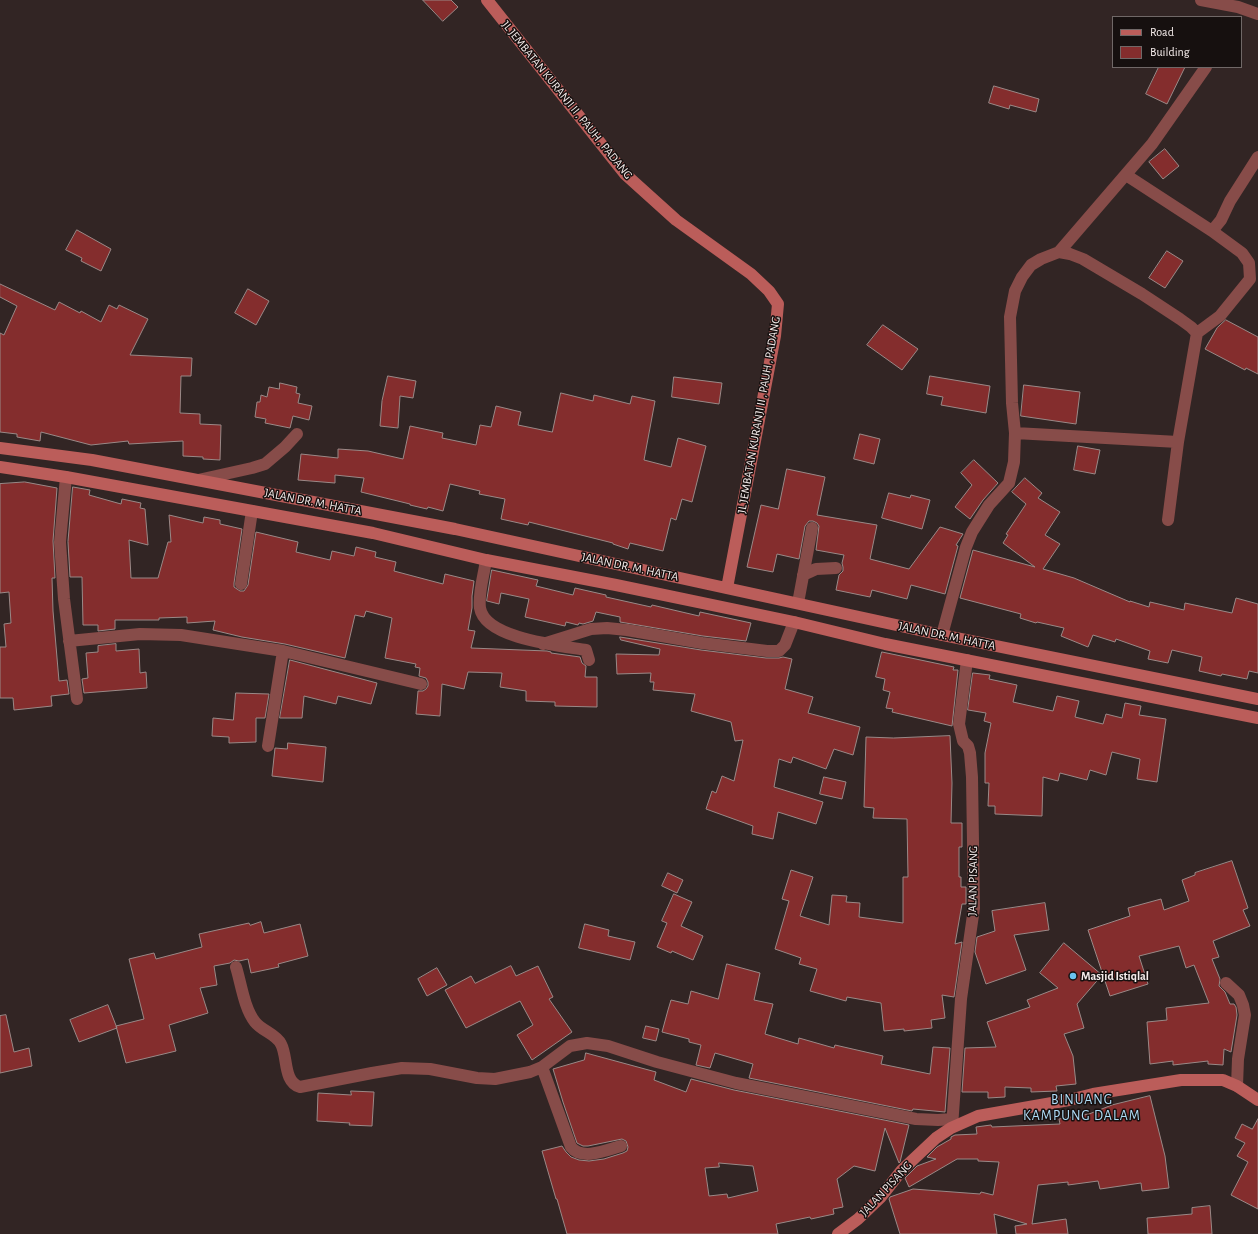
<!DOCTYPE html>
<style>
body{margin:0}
#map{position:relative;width:1258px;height:1234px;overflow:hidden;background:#322524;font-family:"Alegreya Sans",sans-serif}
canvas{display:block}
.legend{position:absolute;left:1112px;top:16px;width:130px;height:52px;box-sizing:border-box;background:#16100f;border:1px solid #706867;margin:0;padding:5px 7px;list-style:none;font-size:12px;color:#f6edec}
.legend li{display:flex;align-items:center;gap:8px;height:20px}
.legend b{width:20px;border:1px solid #706867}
</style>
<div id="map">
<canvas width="1258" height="1234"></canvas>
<ul class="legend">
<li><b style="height:5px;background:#bb5d5a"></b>Road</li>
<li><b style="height:11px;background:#842d2d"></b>Building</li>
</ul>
</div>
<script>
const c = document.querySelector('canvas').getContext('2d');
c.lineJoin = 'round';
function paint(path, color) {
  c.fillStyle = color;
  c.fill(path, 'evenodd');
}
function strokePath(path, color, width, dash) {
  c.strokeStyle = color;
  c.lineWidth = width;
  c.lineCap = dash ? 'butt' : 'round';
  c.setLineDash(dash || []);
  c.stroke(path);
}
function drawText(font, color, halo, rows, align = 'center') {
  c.font = font + ' "Alegreya Sans",sans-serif';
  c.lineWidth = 3;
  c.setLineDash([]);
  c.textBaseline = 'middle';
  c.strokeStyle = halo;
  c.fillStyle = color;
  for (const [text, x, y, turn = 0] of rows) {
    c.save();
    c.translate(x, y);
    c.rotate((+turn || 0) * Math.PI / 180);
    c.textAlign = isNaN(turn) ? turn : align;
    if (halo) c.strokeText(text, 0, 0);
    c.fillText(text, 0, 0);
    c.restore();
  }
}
const building = new Path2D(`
 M423,0h28l7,7 -15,14z
 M1159,67h26l-18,37 -21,-10z
 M994,86l45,13 -3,13 -26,-7 -1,4 -20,-6z
 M1165,149l14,17 -16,13 -14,-17z
 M77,230l34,19 -10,22 -20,-10 1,-3 -16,-8z
 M1167,251l16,10 -18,27 -16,-10z
 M0,284l55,26 4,-8 21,11 1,-2 20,11 8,-17 8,4 2,-4 29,14 -18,36 62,3 -1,18h-10l-1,37 20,1v10l21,1 -1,35 -17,-1v-2l-20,-1v-15l-54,3 -1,-3 -37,4 -50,-13 -1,9 -23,-4v-3l-17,-2v-99l4,2 13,-29 -17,-9z
 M248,289l21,12 -13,24 -21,-12z
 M1226,320l32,17v37l-12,-6 -1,2 -40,-21 12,-21z
 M883,325l35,24 -16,21 -35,-25z
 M388,376l28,5 -3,17 -13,-2 -2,32 -18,-2 2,-25z
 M930,376l60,10 -4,27 -45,-8 2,-8 -16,-3z
 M674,377l48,6 -3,21 -47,-7z
 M280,383l17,4 -1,6 4,1 -2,9 14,3 -3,14 -16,-4 -3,12 -25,-5 1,-4 -11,-2 2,-15h3l1,-7 6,2 2,-10 10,2z
 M1024,385l56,7 -4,32 -55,-8z
 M561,393l32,8 1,-6 36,9 2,-8 23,5 -11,59 27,7 7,-29 28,8 -14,56 -10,-3 -6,21 -5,-2 -8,33 -33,-8 -2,6 -15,-5v-1l-84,-21 -1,3 -27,-6 4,-20 -26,-5 1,-3 -30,-7 -7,27 -15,-4 -1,2 -17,-4v-1l-49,-12 3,-14 -29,-3v8l-37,-3 3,-26 37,4v-9l30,2 35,8 7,-33 33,7 -1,5 34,7 4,-20 11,2 5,-21 25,6 -3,13 34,7z
 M860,434l20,5 -6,25 -20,-5z
 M1078,446l22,4 -5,24 -21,-4z
 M974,460l24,23 -15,17 -13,19 -15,-12 17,-22 -11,-12z
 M787,469l38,8 -8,38 60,10 -7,34 39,10 31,-42 23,7 -7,11 2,1 -13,48 -34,-9 -4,14 -35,-9 -2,7 -34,-7 3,-15 4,-4v-4l-1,-4 2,-8 -28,-5 3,-24 -2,-3 -4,-2h-4l-4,5 -6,33 -22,-5 -4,18 -26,-5 14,-62 17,4z
 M1025,478l17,15 -4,5 22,14 -15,23 15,9 -17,25 31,9 56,24v-1l19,6 1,-5 34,8 1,-7 47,10 4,-15 22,6v69l-9,-2 -2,8 -25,-5 -1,2 -22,-5 3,-14 -30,-7 -4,13 -20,-4 2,-8 -34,-12 -1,3 -22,-7 -5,12 -27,-11 3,-8 -27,-6 -1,1 -16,-5 1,-4 -61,-16 13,-48 62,17 -32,-24 5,-8 -2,-1 20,-30 -14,-12z
 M25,482l32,6 -4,53 2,37h-3l1,33 6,70 8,-1 2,14 -18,2 1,10 -38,4 -1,-12h-13v-51h6l-2,-23 7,-1 -2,-31 -9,1v-109z
 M73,487l17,3 -1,5 32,9 1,-5 19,4 -1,5 5,1 3,36 -19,-5 2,38h27l10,-36h3l-2,-27 34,8 1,-6 16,3v4l22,5 -8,54v4l6,4h4l4,-6 8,-53 42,10 -2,10 34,8 2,-9 22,5 2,-9 20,5 -1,5 21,5 -2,9 49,13 2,-10 29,7 -2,15v12l-4,22 7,1 -4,17 76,3 4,1v1l29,4 2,6 4,3 -1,11h12v30l-42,-1v-4l-29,-1v-10l-26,-4 2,-14 -34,-1 -4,17 -22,-5 -2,32 -24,-2 2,-23h5l3,-2 2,-3v-4l-2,-4 -7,-2 1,-8 -5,-1 1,-3 -31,-6 7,-40 -26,-7 -2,6 -9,-2 -10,43 -60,-14 -43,-7 -29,-7 2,-9 -28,2v-6l-28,1v2h-44v9l-17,2v-6h-15l-1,-48h-12l-2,-35z
 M889,493l21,5 1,-3 19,5 -8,29 -40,-11z
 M492,570l46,10 -2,6 37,9 2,-7 31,7v2l45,10 1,-2 47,11 1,-4 51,11 -5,18 -43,-5 -83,-14v-5l-24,-5 -3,9 -10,3 -4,-1 -1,2 -12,-3 -1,4 -40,-9 4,-18 -28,-6 -2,11 -12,-3z
 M620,637l81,13 65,8h13l4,-1 9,2 -7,30 28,8 -5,16 52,14 -7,28 -19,-6 -8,20 -33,-12 -2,6 -12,-4 -5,28 49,15 -7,22 -38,-12 -5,27 -21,-5 1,-8 -47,-17 6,-18 4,2 6,-17 12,5 9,-41 -8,1 -4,-19 -40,-11 4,-17 -42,-4 1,-8h-4l1,-9 -34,1 -1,-20 43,1 1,-6 -39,-9z
 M116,644v7l23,-2 1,24 6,-1 1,16 -63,5 -2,-14 6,-1 -2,-25 12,-1v-6z
 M882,652l72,15 -1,3h5l-6,56 -60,-14 1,-3 -7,-1 4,-16 -7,-2 2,-11 -9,-2z
 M290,660l87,23 -6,21 -33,-8 -2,8 -32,-8 -2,22h-22z
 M973,673l17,2 -1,4 28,6 -4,17 40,9 4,-15 22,5 -4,16 28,7 3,-10 16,4 3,-15 16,3 -2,9 27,4 -9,63 -20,-3 3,-20 -28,-7 -6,23 -16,-5 -3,10 -27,-7 -2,8 -15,-4 -1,39 -47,-2v-8h-7l1,-23h-4v-30l6,-30 -7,-2 2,-8 -18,-3z
 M236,693l33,1 -4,24h-9v24l-27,1v-6l-17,-1 1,-18 20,2z
 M950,736l2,47 -1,40h11v24h-3v30h2v10h5v17h-4l-7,40 7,-2 -8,55 -12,-2 3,23 -14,2 1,8 -28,3v-2l-20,2 -3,-28 -34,-6 -1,4 -36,-10 7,-22 -18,-5 2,-6 -26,-9 14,-48 -7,-2 9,-29 22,7 -13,39 29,9 3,-30 15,1 -1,6 14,1 -1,14 44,6v-46h5l-1,-58 -34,-1 1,-10 -10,-1 2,-70 27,1z
 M288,743l38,4 -3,35 -51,-6 3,-28 12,1z
 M824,777l22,5 -4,17 -22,-5z
 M1232,861l16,47 -5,2 7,16 -37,15 6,16 -7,2 8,20 -1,7 6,6 5,12h4l2,3 1,8 -6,37 -7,-3 -1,16 -15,-1v-3l-35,4v-4l-23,3 -3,-42 20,-2 -1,-12 43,-5 -15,-38 -8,3 -7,-22 -40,10 9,28 -38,12 -22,-66 42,-14 -2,-8 33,-9 3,11 25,-9 -7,-21 13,-5v-2z
 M668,873l15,7 -6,13 -15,-7z
 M674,894l18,8 -11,24 22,10 -10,24 -21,-9 -1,2 -14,-6 10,-24 -5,-2z
 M1045,903l4,27 -35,5 12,35 -40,14 -11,-32 2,-15 18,-6 -3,-20z
 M261,922l3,11 36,-9 8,32 -30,8 1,3 -28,6 -3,-14 -9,2 -5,-1 -4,3 -16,3 3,19 -17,3 8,25 -39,12 7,26 -50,12 -10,-37 28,-7 -15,-60 25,-6 2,6 46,-12 -3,-13 50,-11 1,2z
 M585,924l24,6 -1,6 27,6 -5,18 -51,-12z
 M1064,943l38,32 -25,29 7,24 -20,6 9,22 3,28 -20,2 1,5 -26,1v-4l-26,-1v10l-17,1v-6h-26l3,-44 31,-1 -9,-25 43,-15 -3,-7 31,-12 -18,-15z
 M727,964l33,9 -6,27 19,4 -8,30 33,10 1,-6 35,10 1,-3 48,11 -2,8 49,10 3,-27 17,1 -5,64 -32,-3 -1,2 -163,-33 4,-14 -38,-11 -5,15 -14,-3 5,-20 -12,-3v-3l-27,-7 6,-22 3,-10 17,4 3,-13 27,8z
 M511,966l5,10 22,-10 15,31 -4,2 23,33 -40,28 -15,-25 16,-10 -13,-24 -54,27 -21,-38 26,-14 4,7z
 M437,968l10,17 -20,11 -9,-17z
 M108,1005l9,23 -38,14 -9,-22z
 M6,1015l8,37 15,-4 3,18 -32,7v-57z
 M646,1026l13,3 -3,12 -13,-3z
 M586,1053l70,19 -2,8 32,12 5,-13 43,11 175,35 -9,37 -1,1 -14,-35 -10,43 -21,-5 -17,13 6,28 -10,2 1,5 -23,5 -1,-2 -34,7 2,10h-211l-10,-35h-1l-14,-48 20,-5 4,6 5,5 8,3 10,1 15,-2 19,-6 4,-2 1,-4 -2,-6 -4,-2 -34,7h-5l-6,-3 -14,-41 -10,-33 31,-9zM719,1163l34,3 5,25 -30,7 -1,-4 -18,2 -4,-28 14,-1z
 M351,1091l23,1 -2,34 -23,-1 1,-2 -33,-2 1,-28 33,2z
 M1150,1096l15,60 4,32 -27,3 -1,-8 -41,6 -2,-8 -30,4v-3l-30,3 -6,39 34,-5 2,15h-52l-1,-8 12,-2 -33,-10 3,20h-97l-11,-35 1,-2 23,-8 67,5 1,-2 12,3 6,-33 -21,-1v-2h-21l-48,28 -4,-9 12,-12 19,-7 -9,-2 10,-10 14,-8v-2l4,-2 22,-1 -1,-7 15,-2 1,2 68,-3 -1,-5 30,-5 23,-9z
 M1258,1119v90l-27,-14 17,-33 -11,-6 8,-13 -10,-5 7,-14 10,5z
 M1210,1206l2,28h-64l-1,-16 45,-4v-6z`);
paint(building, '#842d2d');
strokePath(building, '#9a8987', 1);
strokePath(new Path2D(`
 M1201,0l37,7 20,7
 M1126,175l86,56
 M1059,252l93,-108 54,-77
 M1197,333l23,-17 30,-37 -1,-16 -7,-10 -30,-22 9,-11 9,-19 28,-44
 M1015,433l163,9
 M66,477l-6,65 4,57 13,100
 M198,480l54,-12 13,-4 20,-17 12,-13
 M486,560c-2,15 -8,33 -6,48 5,31 82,38 106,42l3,10
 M803,575l13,-6 20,-1
 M241,584l11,-73
 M798,603l14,-75
 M942,635l24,-88 6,-15 17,-27 20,-22 5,-21 1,-29 -3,-30 -2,-86 5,-26 7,-14 9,-12 10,-6 18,-7 11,2 13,5 59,35 38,25 11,8 6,6 -19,109 -10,78
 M69,641l71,-7 41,1 102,16 138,33
 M543,644l48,-15 16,-1 20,2 75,13 65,8h12l6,-6 9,-23
 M268,746l15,-95
 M236,967c5,16 8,41 19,55 7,9 21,12 26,22 7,13 2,38 19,43l72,-14 30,-5 28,1 47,9 18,1 35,-7 12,-5 28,-21 17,-3 21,3 49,16 79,21 180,36 22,1 14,-1
 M1226,983l13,12 4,10 2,10 -7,44 -1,27
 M542,1067l29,80c11,14 36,3 50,-1
 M952,1127l9,-128 13,-91 -2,-131 -2,-24 -2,-7 -5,-5 -4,-17 8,-64`), '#874c49', 12);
strokePath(new Path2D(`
 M487,0l138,174 51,46 75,54 18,17 9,13 -3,32 -48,252
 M0,448l92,12 363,69 487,106 316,64
 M0,467l66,10 307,56 113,27 130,25 178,37 91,22 373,74
 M838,1234l20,-15 22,-21 22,-28 34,-32 15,-10 27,-12 91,-16 24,-6 88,-14h42l14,6 21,14`), '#bb5d5a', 12);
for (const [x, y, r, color] of [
 [1073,976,4,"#6ac3f1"]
]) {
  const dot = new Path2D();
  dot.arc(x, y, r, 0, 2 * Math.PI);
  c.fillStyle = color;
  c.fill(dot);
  strokePath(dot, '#16100f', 1.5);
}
drawText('12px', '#f6edec', '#16100f', [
 ["JL JEMBATAN KURANJI II , PAUH , PADANG",567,100,51],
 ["JL JEMBATAN KURANJI II , PAUH , PADANG",759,415,-80],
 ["JALAN DR. M. HATTA",313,502,11],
 ["JALAN DR. M. HATTA",630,567,12],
 ["JALAN DR. M. HATTA",947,636,12],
 ["JALAN PISANG",973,881,-89],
 ["JALAN PISANG",886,1189,-47]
]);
drawText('bold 12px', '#f6edec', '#16100f', [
 ["Masjid Istiqlal",1081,976]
], 'left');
c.letterSpacing = '1px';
drawText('14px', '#afddf8', '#16100f', [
 ["BINUANG",1082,1100],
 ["KAMPUNG DALAM",1082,1116]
]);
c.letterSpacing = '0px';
</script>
